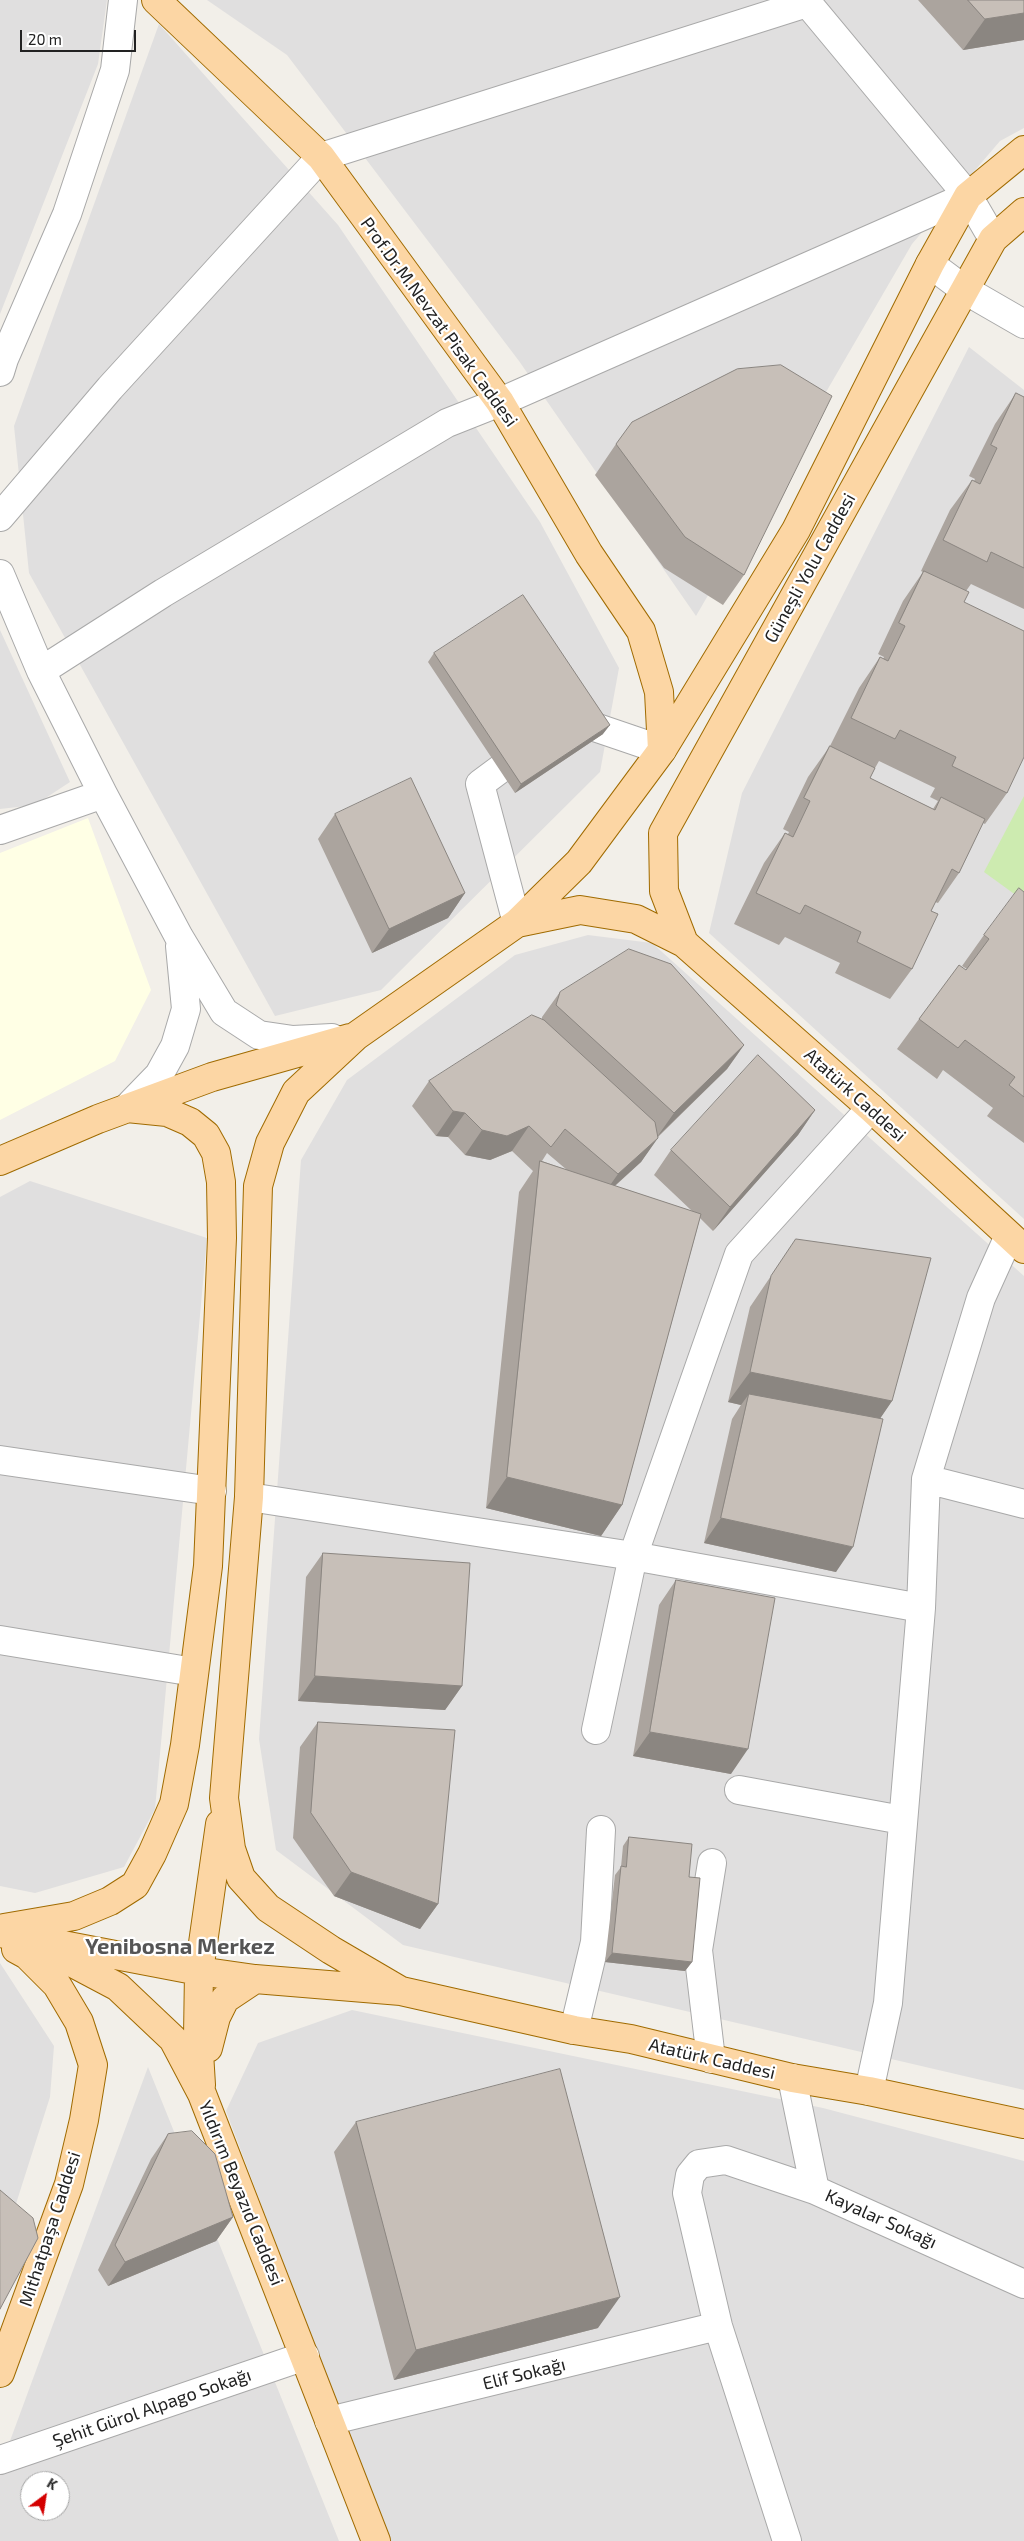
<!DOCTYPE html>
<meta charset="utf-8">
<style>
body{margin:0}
#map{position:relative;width:1024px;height:2541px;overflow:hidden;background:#f2efe9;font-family:"Exo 2",sans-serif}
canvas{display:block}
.north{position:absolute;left:20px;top:2471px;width:50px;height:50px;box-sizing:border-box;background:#fff;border:1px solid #a7a7a7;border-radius:50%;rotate:31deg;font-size:14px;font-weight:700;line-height:20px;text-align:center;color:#222}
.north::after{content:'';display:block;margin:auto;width:18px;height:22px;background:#d40000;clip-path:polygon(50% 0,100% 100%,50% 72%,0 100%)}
.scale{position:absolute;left:20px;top:30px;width:116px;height:22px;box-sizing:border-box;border:2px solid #222;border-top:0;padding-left:6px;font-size:15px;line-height:18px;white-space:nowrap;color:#222;-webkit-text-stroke:4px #fff;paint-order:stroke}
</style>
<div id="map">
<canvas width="1024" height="2541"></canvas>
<div class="north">K</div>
<div class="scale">20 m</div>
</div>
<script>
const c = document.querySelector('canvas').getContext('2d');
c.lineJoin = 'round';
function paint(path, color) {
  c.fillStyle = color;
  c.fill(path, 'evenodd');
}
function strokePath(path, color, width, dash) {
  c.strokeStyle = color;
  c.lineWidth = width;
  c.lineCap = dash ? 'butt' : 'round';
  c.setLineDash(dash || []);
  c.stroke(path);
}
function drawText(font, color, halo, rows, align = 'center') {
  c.font = font + ' "Exo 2",sans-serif';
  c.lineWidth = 4.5;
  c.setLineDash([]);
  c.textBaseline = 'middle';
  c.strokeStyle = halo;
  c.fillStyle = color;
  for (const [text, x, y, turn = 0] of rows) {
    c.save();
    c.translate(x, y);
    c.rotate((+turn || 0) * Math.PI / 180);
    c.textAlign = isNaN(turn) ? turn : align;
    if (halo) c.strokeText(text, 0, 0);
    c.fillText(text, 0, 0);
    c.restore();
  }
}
paint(new Path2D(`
 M0,0h107l-9,64 -98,250z
 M207,0h817v128l-24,13 -88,103 -216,372 -177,-255 -232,-306z
 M159,24l179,201 202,297 79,146 -19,104 -219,218 -106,26 -246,-443 -15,-147z
 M969,347l55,43v829l-315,-286 33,-140z
 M0,630l70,152 -35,23 -35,4z
 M588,935l64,8 372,333v814l-621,-145 -127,-95 -17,-111 42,-579 46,-80 168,-125z
 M30,1181l177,57 -52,571 -31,58 -89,26 -35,-7v-689z
 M0,1963l54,83 -4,51 -50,157z
 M352,2010l471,98 201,53v380h-636l-162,-430 32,-68z
 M148,2067l191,474h-339v-73zM30,2481h30v30h-30z`), '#e0dfdf');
paint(new Path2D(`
 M88,818l63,172 -36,71 -115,59v-267z`), '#ffffe5');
paint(new Path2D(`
 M1024,796v105l-40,-29z`), '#cdebb0');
const minor = new Path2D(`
 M805,0l163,196 25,43
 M930,264l35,26 59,34
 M0,372l4,-13 63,-145 48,-144 8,-70
 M0,517l110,-129 211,-231 486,-154
 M0,574l41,97 62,123 76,143 45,75 35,23 34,5 39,-2
 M41,671l122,-78 284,-170 53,-21 468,-206
 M571,719l91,31
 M0,830l103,-36
 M517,923l-37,-139 50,-37
 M127,1108l32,-33 16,-29 11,-37 -6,-63
 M0,1460l212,31
 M926,1479l98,25
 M249,1497l384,59 288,52
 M0,1640l194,32
 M596,1730l37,-174 106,-302 132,-146
 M739,1790l163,30
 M595,1942l6,-112
 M688,1948l10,2 13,109
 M698,1950l14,-87
 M574,2030l21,-88h13
 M792,2078l23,112 209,94
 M869,2091l19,-88 33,-395 5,-129 55,-181 28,-62
 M329,2421l389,-95
 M0,2460l305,-104
 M787,2541l-69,-215 -31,-133 3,-18 9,-11 27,-4 89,30`);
const major = new Path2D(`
 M156,0l165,157 179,245 89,152 52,77 18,61 3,58
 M517,923l63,-13 56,9 48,24 187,165 153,141
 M684,943l-20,-52 -1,-58 330,-594 31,-27
 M0,1161l98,-42 114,-42 138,-39
 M4,1928l70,-12 36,-15 25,-16 17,-31 22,-50 11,-59 23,-179 14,-328 -1,-56 -5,-29 -10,-18 -16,-13 -23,-10 -40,-4
 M0,1933l199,38 56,8 146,12 173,39 57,9 161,39 77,13 155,33
 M48,1953l19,7 51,27 55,52 29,55 174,447
 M401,1991l-70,-41 -63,-42 -27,-30 -10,-29 -7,-51 25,-301 9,-311 12,-43 26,-51 60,-56 161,-113 62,-61 83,-112 134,-220 134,-266 38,-68 56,-46
 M208,2048l8,-31 9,-18 30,-20
 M201,2085l-3,-49 1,-65 21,-147
 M0,2373l69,-189 15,-64 9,-55 -14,-43 -22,-37 -30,-30 -11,-6`);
strokePath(minor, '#a9a9a9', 30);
strokePath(major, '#a06b00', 30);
strokePath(minor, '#fff', 28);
strokePath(major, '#fcd6a4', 28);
paint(new Path2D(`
 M918,0h106v40l-61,10z
 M1016,393l8,4v212l-53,-25 -5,7 -2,11 43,191 -22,31 -2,-1 -24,50 -21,30 -3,-1 -4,9 -19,58 -22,30 -55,-26 5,-10 -55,-26 -6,8 -45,-21 30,-61 21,-30 3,1 1,-2 -6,-3 25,-52 22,-31 29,-58 21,-31 3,2 1,-2 -6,-3 25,-53 20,-29 -2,-1 29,-61 22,-30 2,1 1,-2 -6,-3 26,-52zM879,761l56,27 -5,9 8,4 -5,8 -63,-31 5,-10z
 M616,444l128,131 -21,30 -59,-37 -69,-93z
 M434,653l169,81 -88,59 -87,-131z
 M335,814l130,79 -17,25 -76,35 -54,-114z
 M1024,892v251l-37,-27 6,-8 -50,-38 -6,9 -40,-30 22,-30 48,-50 -5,-3 22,-31z
 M560,992l184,53 -17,24 -69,68 -17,25 -26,24 77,25 -38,-36 17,-25 144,-40 -17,25 -85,96 -13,-13 -78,287 -21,31 -115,-28 33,-316 14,-21 -21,-20 -22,9 -25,-5 -17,-18 -12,-1 -24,-30 17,-25 113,-62v-2zM547,1153l20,17 -25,-9z
 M796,1239l96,162 -12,17 -44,154 -132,-29 28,-124 9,-14 -13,-3 22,-95z
 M323,1553l139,133 -17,24 -147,-9 8,-124z
 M676,1580l55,194 -98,-18 26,-151z
 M318,1722l120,182 -18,25 -86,-33 -41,-58 7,-91z
 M629,1837l60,40 3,85 -7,9 -80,-9 10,-87 6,-8 2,-21z
 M356,2122l242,206 -204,52 -60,-228z
 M168,2134l65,83 -17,24 -108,45 -10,-16 53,-111z`), '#aba49e');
paint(new Path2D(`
 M1024,13v27l-61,10 22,-31z
 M610,725l-7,9 -88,59 6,-9z
 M465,893l-17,25 -76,35 17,-24z
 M744,1045l-17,24 -70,68 17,-24z
 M815,1110l-17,25 -85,96 17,-24z
 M453,1111l12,2 -17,24 -12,-1z
 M529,1126l-17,25 -22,9 -25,-5 17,-25z
 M658,1138l-17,24 -40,36 17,-24z
 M750,1372l142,29 -21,31 -122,-38 -8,11 -13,-3z
 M507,1477l115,28 -21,31 -115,-28z
 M721,1518l132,29 -17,25 -132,-29z
 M315,1676l147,10 -17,24 -147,-9z
 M650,1732l98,17 -17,25 -98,-18z
 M351,1872l87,32 -18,25 -86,-33z
 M612,1953l80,9 -7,9 -80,-9z
 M233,2217l-17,24 -108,45 17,-24z
 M620,2297l-22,31 -204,52 22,-30z`), '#8b8681');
const building = new Path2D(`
 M968,0h56v13l-39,6z
 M781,365l51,31 -88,179 -59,-38 -69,-93 16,-22 105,-53z
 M1016,393l8,4v171l-33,-16 -4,10 -44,-22 29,-60 8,4 17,-36 -6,-3z
 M924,571l45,21 -5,10 60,29v126l-17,36 -55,-27 4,-9 -56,-27 -5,9 -44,-21 29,-61 8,4 17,-35 -6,-3z
 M523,595l87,130 -89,59 -87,-131z
 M830,746l45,22 -5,10 65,32 6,-13 44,22 -26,54 -7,-4 -21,42 7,3 -26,55 -55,-27 4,-10 -56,-27 -5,9 -44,-21 29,-60 8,4 17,-36 -6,-3z
 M411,778l54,115 -76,36 -54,-115z
 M1019,888l5,4v205l-15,-12 6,-8 -50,-37 -7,8 -39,-29 40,-54 7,5 23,-31 -5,-4z
 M629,949l42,15 73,81 -70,68 -118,-108 4,-13z
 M532,1015l12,5 111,102 3,16 -40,36 -53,-45 -14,18 -22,-21 -22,10 -25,-6 -17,-17 -12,-2 -24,-30z
 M758,1055l57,55 -85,97 -59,-57z
 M540,1161l161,53 -79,291 -115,-28z
 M796,1239l135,19 -39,143 -142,-29 21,-96z
 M749,1394l134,25 -30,128 -132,-29z
 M323,1553l147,10 -8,123 -147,-10z
 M676,1580l99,18 -27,151 -98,-17z
 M318,1722l137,8 -17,174 -87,-32 -40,-59z
 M629,1837l63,7 -3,33 11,1 -8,84 -80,-9 9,-87 5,1z
 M560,2069l60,228 -204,53 -60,-228z
 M192,2131l23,23 18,63 -108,45 -10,-17 53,-111z
 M0,2190l33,28 5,20 -38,71z`);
paint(building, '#c7bfb8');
strokePath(building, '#8b8681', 1);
drawText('18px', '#222', '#fff', [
 ["Prof.Dr.M.Nevzat Pisak Caddesi",439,322,54],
 ["Güneşli Yolu Caddesi",810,568,-61],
 ["Atatürk Caddesi",855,1095,42],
 ["Atatürk Caddesi",712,2059,13],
 ["Yıldırım Beyazıd Caddesi",241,2193,68],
 ["Kayalar Sokağı",881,2219,24],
 ["Mithatpaşa Caddesi",50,2229,-72],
 ["Elif Sokağı",524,2374,-14],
 ["Şehit Gürol Alpago Sokağı",152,2408,-19]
]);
drawText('bold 22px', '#555', '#fff', [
 ["Yenibosna Merkez",180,1947]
]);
</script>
